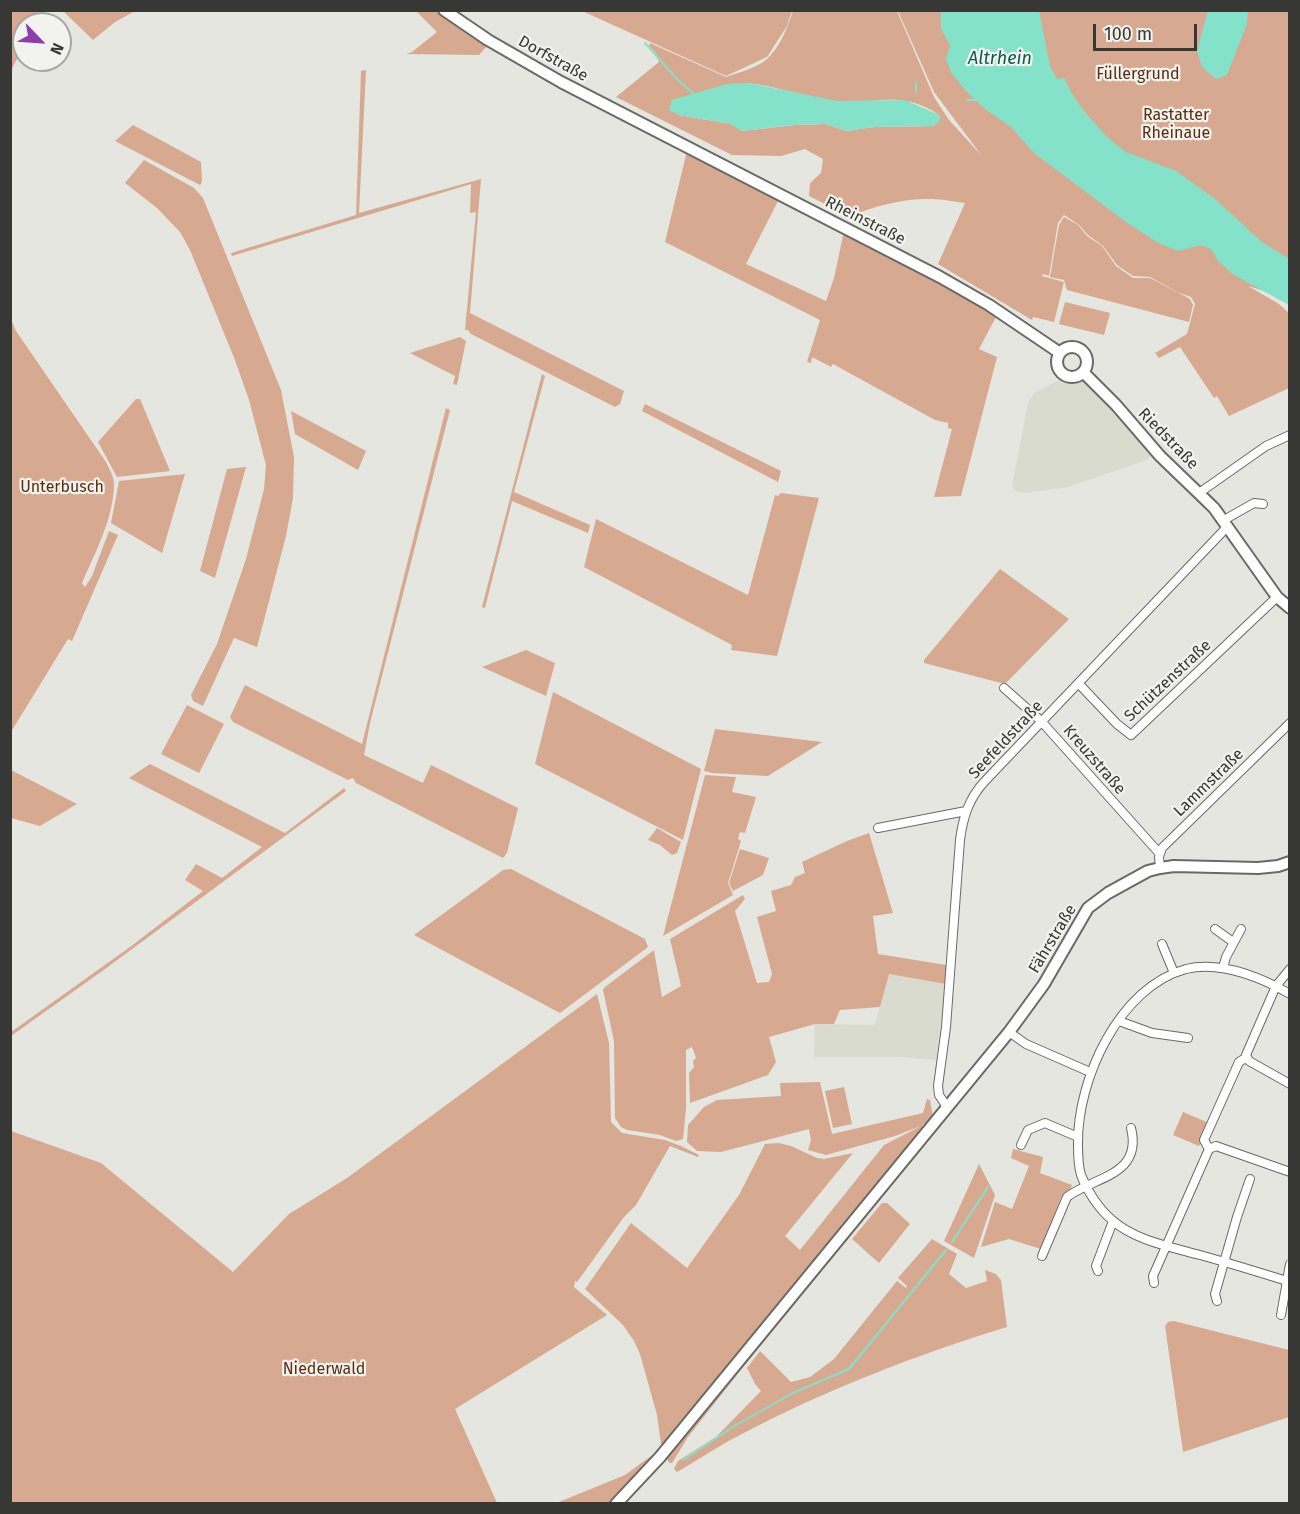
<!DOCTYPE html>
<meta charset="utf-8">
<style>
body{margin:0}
#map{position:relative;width:1300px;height:1514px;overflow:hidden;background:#e5e6e0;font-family:"Fira Sans",sans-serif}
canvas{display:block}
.frame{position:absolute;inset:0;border:12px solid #373735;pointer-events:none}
.north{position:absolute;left:12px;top:12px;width:60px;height:60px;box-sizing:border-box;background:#f2f3ee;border:2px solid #a7a8a4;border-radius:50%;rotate:115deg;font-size:16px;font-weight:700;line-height:24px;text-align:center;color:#373735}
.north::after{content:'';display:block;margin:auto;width:21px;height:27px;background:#8e3dad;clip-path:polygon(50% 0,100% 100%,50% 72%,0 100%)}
.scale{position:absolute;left:1093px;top:24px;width:104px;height:27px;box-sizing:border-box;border:3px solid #373735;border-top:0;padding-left:8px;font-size:18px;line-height:21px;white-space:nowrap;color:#373735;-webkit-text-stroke:4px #f2f3ee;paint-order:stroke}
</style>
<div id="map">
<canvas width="1300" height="1514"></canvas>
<div class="frame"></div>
<div class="north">N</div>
<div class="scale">100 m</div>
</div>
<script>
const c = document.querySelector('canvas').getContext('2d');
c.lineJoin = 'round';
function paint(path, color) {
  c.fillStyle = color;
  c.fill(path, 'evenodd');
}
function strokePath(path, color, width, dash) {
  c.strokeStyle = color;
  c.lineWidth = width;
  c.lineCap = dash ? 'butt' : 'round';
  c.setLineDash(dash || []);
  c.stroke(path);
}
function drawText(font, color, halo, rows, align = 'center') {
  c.font = font + ' "Fira Sans",sans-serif';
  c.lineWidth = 4.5;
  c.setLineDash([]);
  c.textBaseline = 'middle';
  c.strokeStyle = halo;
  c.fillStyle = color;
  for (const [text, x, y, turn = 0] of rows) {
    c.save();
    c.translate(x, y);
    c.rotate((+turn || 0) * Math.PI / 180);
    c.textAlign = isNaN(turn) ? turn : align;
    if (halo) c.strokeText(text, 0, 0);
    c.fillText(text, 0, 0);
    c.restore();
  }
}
paint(new Path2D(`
 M1059,380h19l10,3 19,20 43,49v4l-3,4 -79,27 -43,6 -9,-2 -4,-5 16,-83 6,-10z
 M888,974l58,10 -10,76 -36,-3h-86l1,-33 60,1z`), '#d9dbce');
paint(new Path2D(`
 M11,10l28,1 -5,13h-10v20l-13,27z
 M63,11h72l-20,11 -22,18z
 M416,11h21l51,34 -9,10 -73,-1 6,-2 25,-20z
 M582,11h210l-5,15 -20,31 -41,19z
 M793,11h104l37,86 15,23 33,36 -48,-64 -36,-81h391v294l-15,-11 -26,-8 31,18 10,9v75l-60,28 -12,-20 -3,2 -34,-51 -21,11 -4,-5 32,-19 8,-30 -4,-7 -12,-4 -29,-16 -17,-1 -16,-11 -14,-19 -15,-11 -9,-10 -15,-10 -6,8 -9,53 -6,-2 -1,2 22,6 -10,40 -21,-5 -1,3 -94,-56 27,-61c-10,-1 -22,-4 -33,-4 -28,-1 -56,7 -83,17l-40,-20 1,-13 11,-10 2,-14 -18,-10 -24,7 -49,-1 -116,-58 43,-35 -4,-10 -6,-6 1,-3 76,34c13,-5 33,-9 43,-20 12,-12 19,-31 24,-46zM749,83c28,4 57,13 85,18 33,5 59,-9 91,6 6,3 11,5 15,10l-6,9 -60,1 -27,4 -22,-7 -30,1 -53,6 -11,-7 -52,-9z
 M366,70l-7,143 122,-34 -11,134 154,78 -4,13 -5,3 -144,-73 -3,-4h-3l11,-118 -6,1 1,-29 -239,72 -1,-3 125,-38 5,-144z
 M133,125l68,37 1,20 -2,3 -85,-44z
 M691,153l88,46 -33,65 80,37 8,-23 10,-47 84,43 69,41 -18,34 18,8 -36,139 -27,1 18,-68 -4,-1v-5l-13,-3 -102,-56 -2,3 -19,-10 -1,6 -4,-1 13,-42 -155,-78 21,-87z
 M144,160l50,28 9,10 78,192 13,67 -1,41 -7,38 -29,111 -23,-9 -31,68 -10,-5 -2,-6 26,-51 29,-85 18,-70 2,-24 -17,-65 -14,-40 -45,-110 -10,-18 -23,-24 -32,-25z
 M1064,217l14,8 9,11 15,10 14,20 17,12h17l40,21 3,6 -4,17 -122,-32 -3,-10 -14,-3 9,-52z
 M1065,302l45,11 -6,22 -45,-11z
 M11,320l5,11 90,131c3,7 8,14 8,22 0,33 -19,69 -32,99l3,4 7,-11 17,-45 9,4 -46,106 -4,-2 -57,93z
 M460,337l6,4 -9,44 -4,-1 2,-8 -45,-23z
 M542,374l3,2 -31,116 76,33 -2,8 -76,-32 -27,107 -3,-1z
 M136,399h4l30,72 -53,6 -19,-35z
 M645,404l136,67 -3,11 -136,-71z
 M446,408l4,2 -80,313 -6,32 59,28 8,-18 87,43 -11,45 -4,5 -147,-75 -3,-5 -5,2 -115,-58 -3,-5 15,-32 117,59z
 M291,411l75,40 -8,19 -63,-36z
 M246,467l-31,111 -15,-7 27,-102z
 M185,474l-23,79 -51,-30 8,-42z
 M781,493l38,5 -42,158 -46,-6 1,-5 -148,-78 12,-48 152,76 27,-100 3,1z
 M1000,569l69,50 -64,65 -81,-21v-3z
 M526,650l29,13 -9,33 -64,-29z
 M553,692l148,77 -18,71 -148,-76z
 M187,705l37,19 -25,49 -38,-19z
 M715,729l107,13 -54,34 -56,-3 -8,-2z
 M150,764l135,69 59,-45 2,3 -241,178 -94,67v-4l119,-85 73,-56 -18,-11 11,-16 26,14 40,-31 -133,-69z
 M10,770h1l66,34 -37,22 -29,-8z
 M705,775l31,2 -4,15 24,5 -11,36 -5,-1 -2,7 3,2 -13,42 5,12 -70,41z
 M657,828l24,14 -4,11 -5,2 -12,-10 -12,-5z
 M869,833l24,80 -20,3 5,38 68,11v19l-57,-10 -9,33 -40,3 -6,14h-19l-46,13 7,25 -8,13 -78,28 -1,-30 5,-6 -1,-6 3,-3 -4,-11 -6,3v59l-3,30 -7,2 -16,-6 -33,-5 -6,-3 -6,-9 -1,-77 -11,-51 2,-3 49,-37 8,47 19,-11 -11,-47 73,-44 2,4 -10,12 22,72 12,-1 3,-8 -15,-57 19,-6 -5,-20 20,-6 4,-8 10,-4 -3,-11 45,-21z
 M740,849l29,9 -6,17 -30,16 -4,-8z
 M511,869l134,70 3,8 -88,66 -146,-78 89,-65z
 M597,994l12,49 2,79 11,11 43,7 16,6 18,9 -1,2 -28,-11 -34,59 -12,12 -47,65 -2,-1 -1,6 33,28 -152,94 42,94h-486v-372l90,32 132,109 56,-58 58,-36z
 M820,1082l12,52 91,-21 4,-14 3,1 3,17 -3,4 -8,4 2,3 -258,316h-5l-4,-29 -17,-61 -6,-13 -11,-16 -38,-36 46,-66 56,45 52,-73 26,-51 14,-1 12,3 26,12 7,1 29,-6 -68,83 15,14 84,-105 37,-19 -26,10 -69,19 -18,-5 3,-10 -2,-11 -88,23 -24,-1 -10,-9 1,-17 16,-18 13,-7 64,-4 -1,-13z
 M844,1087l8,37 -19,4 -8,-37z
 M1183,1112l26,11 -10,23 -26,-11z
 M947,1115v3l-207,253 -52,66 -16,26h-3l-3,-7z
 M1013,1149l30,8 -3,16 32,12 -2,6 -9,6 -20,52 -32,-10 -28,8 14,-45 17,7 17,-43 -18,-8z
 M979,1164l16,31 -21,63 -30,-17z
 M882,1203h5l23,21 -31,39 -27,-24z
 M932,1239l25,15 -8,20 17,14 21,-7 -2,-11 11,4 5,6 6,47c-91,28 -182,63 -267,108 -22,11 -42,25 -63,37l-3,-3 4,-8 38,-24 45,-46 -6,-7 -8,-16 13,-17 31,31 19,-5 24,-18 63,-78 9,7 1,-2 -9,-8z
 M1174,1321l115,29v67l-106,35 -18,-126 3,-4z
 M655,1453l-3,6 -40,44 -58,1 71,-29z`), '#d7a990');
paint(new Path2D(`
 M1208,10l40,1 -1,13 -20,51 -11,4 -14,-12 -5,-16z
 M943,11h96l11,55 7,13 7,-1 8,16 12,17 23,26 19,15 50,19 39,28 47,43 27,17v46l-55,-30 -16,-14 -7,-12 -10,-4 -23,6 -20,-8 -32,-21 -92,-69 -23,-26 -26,-18 -20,-19 -14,-18 -5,-13 4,-13 -9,-18v-16z
 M749,83l88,18 68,-1 32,14 3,3 -1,5 -5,4 -60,1 -27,4 -22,-7 -30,1 -54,6 -10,-7 -52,-9 -10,-5 3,-10 55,-16z`), '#84e2cb');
strokePath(new Path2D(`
 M645,43l33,37 17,15
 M916,82v9
 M967,100h10
 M952,1242l36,-55
 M683,1460l53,-35 57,-32 56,-24 97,-119`), '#84e2cb', 2);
const minor = new Path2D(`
 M1199,493l67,-47 24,-11
 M1224,520l30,-17 9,1
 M1079,684l38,40 14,11 146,-138
 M1004,688l37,33 119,133
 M878,828l88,-17
 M1160,868l-1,-11 3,-9 128,-125
 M1215,929l18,13
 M1162,944l12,29
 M1223,968l3,-11 15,-28
 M1290,969l-14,17 -30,69 3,6 41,23
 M1290,994c-30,-17 -69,-33 -104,-25 -67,18 -109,111 -108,175 0,10 0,21 3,31 6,16 18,34 31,45 22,20 59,27 88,35 29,8 58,17 87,26l3,-17
 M1119,1021l33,12 36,5
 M1009,1032l17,12 64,28
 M947,1107l-8,-12 -1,-9 8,-59 14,-187c3,-23 9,-42 25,-59l243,-255
 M1021,1145l7,-15 17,-7 33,14
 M1209,1149l-5,-9 35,-78 8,-5
 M1042,1256l25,-59c26,-20 76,-21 64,-69
 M1098,1271l-2,-5 17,-45
 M1154,1283l-1,-7 56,-127 7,-3 74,26
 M1217,1301l-2,-7 22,-77 13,-38
 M1281,1315l6,-34`);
const secondary = new Path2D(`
 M444,10l44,30 73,42 379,195 49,28 71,48
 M1057 362a15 15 0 1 1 30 0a15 15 0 1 1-30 0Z
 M1083,372l33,33 44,51 54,52 63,89 13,11
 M616,1504l44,-47 349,-425 35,-48 44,-76 20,-15 40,-22 12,-3 14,-2 84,2 20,-2 12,-4`);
strokePath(minor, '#696a65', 10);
strokePath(secondary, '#696a65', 14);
strokePath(minor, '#fff', 8);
strokePath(secondary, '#fff', 10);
drawText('16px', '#373735', '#f2f3ee', [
 ["Dorfstraße",553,59,29],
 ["Rheinstraße",865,221,27],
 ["Riedstraße",1168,439,46],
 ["Schützenstraße",1168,681,-43],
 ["Seefeldstraße",1006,740,-47],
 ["Kreuzstraße",1094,760,49],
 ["Lammstraße",1209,783,-44],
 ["Fährstraße",1053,939,-59]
]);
drawText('16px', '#582c10', '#f2f3ee', [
 ["Füllergrund",1138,75],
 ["Rastatter",1176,116],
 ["Rheinaue",1176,134],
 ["Unterbusch",62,488],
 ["Niederwald",324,1370]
]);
drawText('italic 18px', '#0a5c4d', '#f2f3ee', [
 ["Altrhein",1000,59]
]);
</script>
